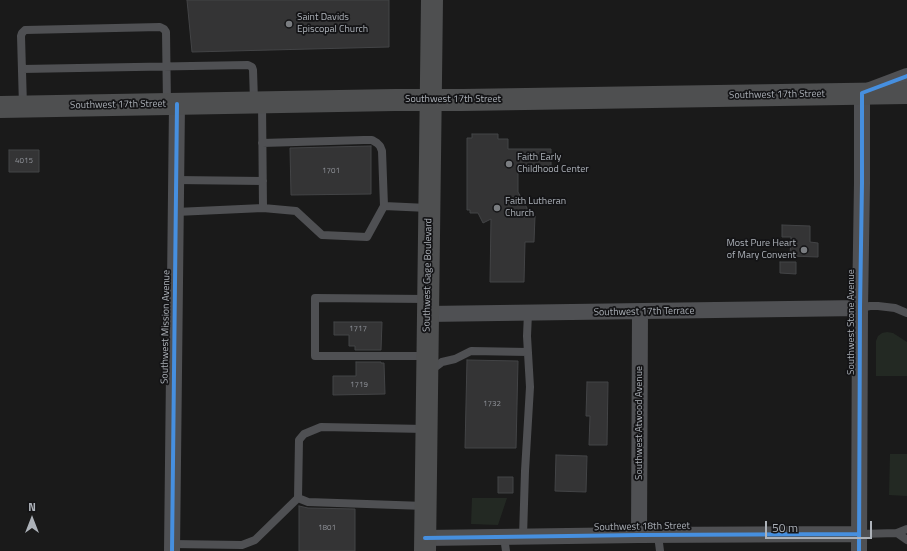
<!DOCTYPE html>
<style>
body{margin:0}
#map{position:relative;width:907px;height:551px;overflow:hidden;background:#1a1a1a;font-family:"Titillium Web",sans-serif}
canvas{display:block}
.north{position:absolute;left:12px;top:499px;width:40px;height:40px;-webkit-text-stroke:3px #141416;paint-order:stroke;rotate:0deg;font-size:11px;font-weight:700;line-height:16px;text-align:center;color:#adb2b9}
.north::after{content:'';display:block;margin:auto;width:14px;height:18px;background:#adb2b9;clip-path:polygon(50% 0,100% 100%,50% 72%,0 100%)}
.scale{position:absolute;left:765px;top:521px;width:107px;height:18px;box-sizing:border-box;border:2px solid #adb2b9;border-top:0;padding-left:5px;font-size:12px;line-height:14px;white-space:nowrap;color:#adb2b9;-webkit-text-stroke:3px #141416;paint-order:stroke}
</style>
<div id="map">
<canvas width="907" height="551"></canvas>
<div class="north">N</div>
<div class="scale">50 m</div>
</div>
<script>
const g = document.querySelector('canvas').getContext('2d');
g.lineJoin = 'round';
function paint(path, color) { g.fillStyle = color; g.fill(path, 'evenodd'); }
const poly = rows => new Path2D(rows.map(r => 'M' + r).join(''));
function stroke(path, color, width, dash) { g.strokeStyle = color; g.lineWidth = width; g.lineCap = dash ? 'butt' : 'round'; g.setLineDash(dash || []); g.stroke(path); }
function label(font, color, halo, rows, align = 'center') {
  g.font = font + ' "Titillium Web",sans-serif'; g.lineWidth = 3.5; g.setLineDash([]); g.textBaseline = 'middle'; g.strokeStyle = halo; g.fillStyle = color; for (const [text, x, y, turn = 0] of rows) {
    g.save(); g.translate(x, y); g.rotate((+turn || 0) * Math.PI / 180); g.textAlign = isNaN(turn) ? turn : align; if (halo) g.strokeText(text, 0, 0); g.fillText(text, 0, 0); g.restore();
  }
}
const green = poly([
 [887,332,893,333,907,342,907,376,876,376,876,341,878,336,882,333],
 [890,454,907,454,907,496,889,495],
 [472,498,507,498,498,525,471,524]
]);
const building = poly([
 [187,0,389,0,389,47,192,52,187,0],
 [472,134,498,134,498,139,508,139,508,149,551,149,551,169,518,169,518,192,527,208,527,216,535,216,534,242,525,242,524,282,490,282,491,219,483,223,478,213,470,213,470,210,467,210,467,138,472,138,472,134],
 [371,146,371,194,291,195,290,148,371,146],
 [9,150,39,150,39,172,9,172,9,150],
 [782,225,810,226,810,242,818,243,818,257,790,256,791,237,782,237,782,225],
 [780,262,796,262,796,274,780,273,780,262],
 [334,322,382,322,381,350,355,350,355,346,349,346,349,335,334,335,334,322],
 [467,360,518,361,516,448,465,448,467,360],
 [356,362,381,362,381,363,384,363,385,394,333,395,333,376,356,376,356,362],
 [587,382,608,382,607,445,589,445,590,416,586,416,587,382],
 [556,455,587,456,586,492,555,491,556,455],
 [498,477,513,477,513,493,498,493,498,477],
 [299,506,308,508,355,509,355,551,299,551,299,506]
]);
const service = poly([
 [22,69,248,65,252,67,253,70,254,101],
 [262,103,263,208],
 [23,106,21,36,22,33,25,30,160,27,164,29,166,32,167,104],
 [176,180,263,181],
 [384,206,428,208],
 [176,212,263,208,296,211,322,235,367,237,384,206,382,151,380,146,377,143,372,140,364,140,262,143],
 [860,308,870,306,878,306,895,308,907,313],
 [426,356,315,356,315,298,427,299],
 [430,371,442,362,455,359,471,351,528,352],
 [425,506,308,502,298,498,299,440,304,434,321,427,426,429],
 [897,533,907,540],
 [859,534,897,533,907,529],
 [658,535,660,551],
 [504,537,506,551],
 [523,537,525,471,530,387,527,336,528,313],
 [172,544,242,545,255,540,298,498]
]);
const minor = poly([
 [427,314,860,308],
 [639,535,640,312],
 [425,538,639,535,859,534],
 [172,551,177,104],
 [859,551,860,308,862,183,862,93,907,76]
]);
const secondary = poly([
 [0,107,395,100,462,100,907,93],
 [425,551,432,0]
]);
const cycleway = poly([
 [425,538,639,535,859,534],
 [172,551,177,104],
 [859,551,860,308,862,183,862,93,907,76]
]);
const markers = [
 [289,24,4,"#7a7d81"],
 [509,164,4,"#7a7d81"],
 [497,208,4,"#7a7d81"],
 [804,250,4,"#7a7d81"]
];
const numberNames = [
 ["4015",24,161],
 ["1701",331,171],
 ["1717",358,329],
 ["1719",359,385],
 ["1732",492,404],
 ["1801",327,528]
];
const poiNames = [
 ["Saint Davids",297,18],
 ["Episcopal Church",297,30],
 ["Faith Early",517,158],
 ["Childhood Center",517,170],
 ["Faith Lutheran",505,202],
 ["Church",505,214],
 ["Most Pure Heart",796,244,"right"],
 ["of Mary Convent",796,256,"right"]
];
const streetNames = [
 ["Southwest 17th Street",777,95,-1],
 ["Southwest 17th Street",453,100],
 ["Southwest 17th Street",118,105,-1],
 ["Southwest Gage Boulevard",428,275,-89],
 ["Southwest 17th Terrace",644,312,-1],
 ["Southwest Stone Avenue",852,322,-90],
 ["Southwest Mission Avenue",166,327,-89],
 ["Southwest Atwood Avenue",640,423,-90],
 ["Southwest 18th Street",642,527,-1]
];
paint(green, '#232923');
paint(building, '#343435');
stroke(building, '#434446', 1);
stroke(service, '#4f5053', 8);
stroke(minor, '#4f5053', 16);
stroke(secondary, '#4e4f50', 22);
stroke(cycleway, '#468fdf', 4);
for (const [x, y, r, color] of markers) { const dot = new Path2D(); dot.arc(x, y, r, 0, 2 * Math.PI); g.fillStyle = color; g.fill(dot); stroke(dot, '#141416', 1.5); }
label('8px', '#8f9298', null, numberNames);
label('10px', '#adb2b9', '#141416', poiNames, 'left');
label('10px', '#adb2b9', '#141416', streetNames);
</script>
